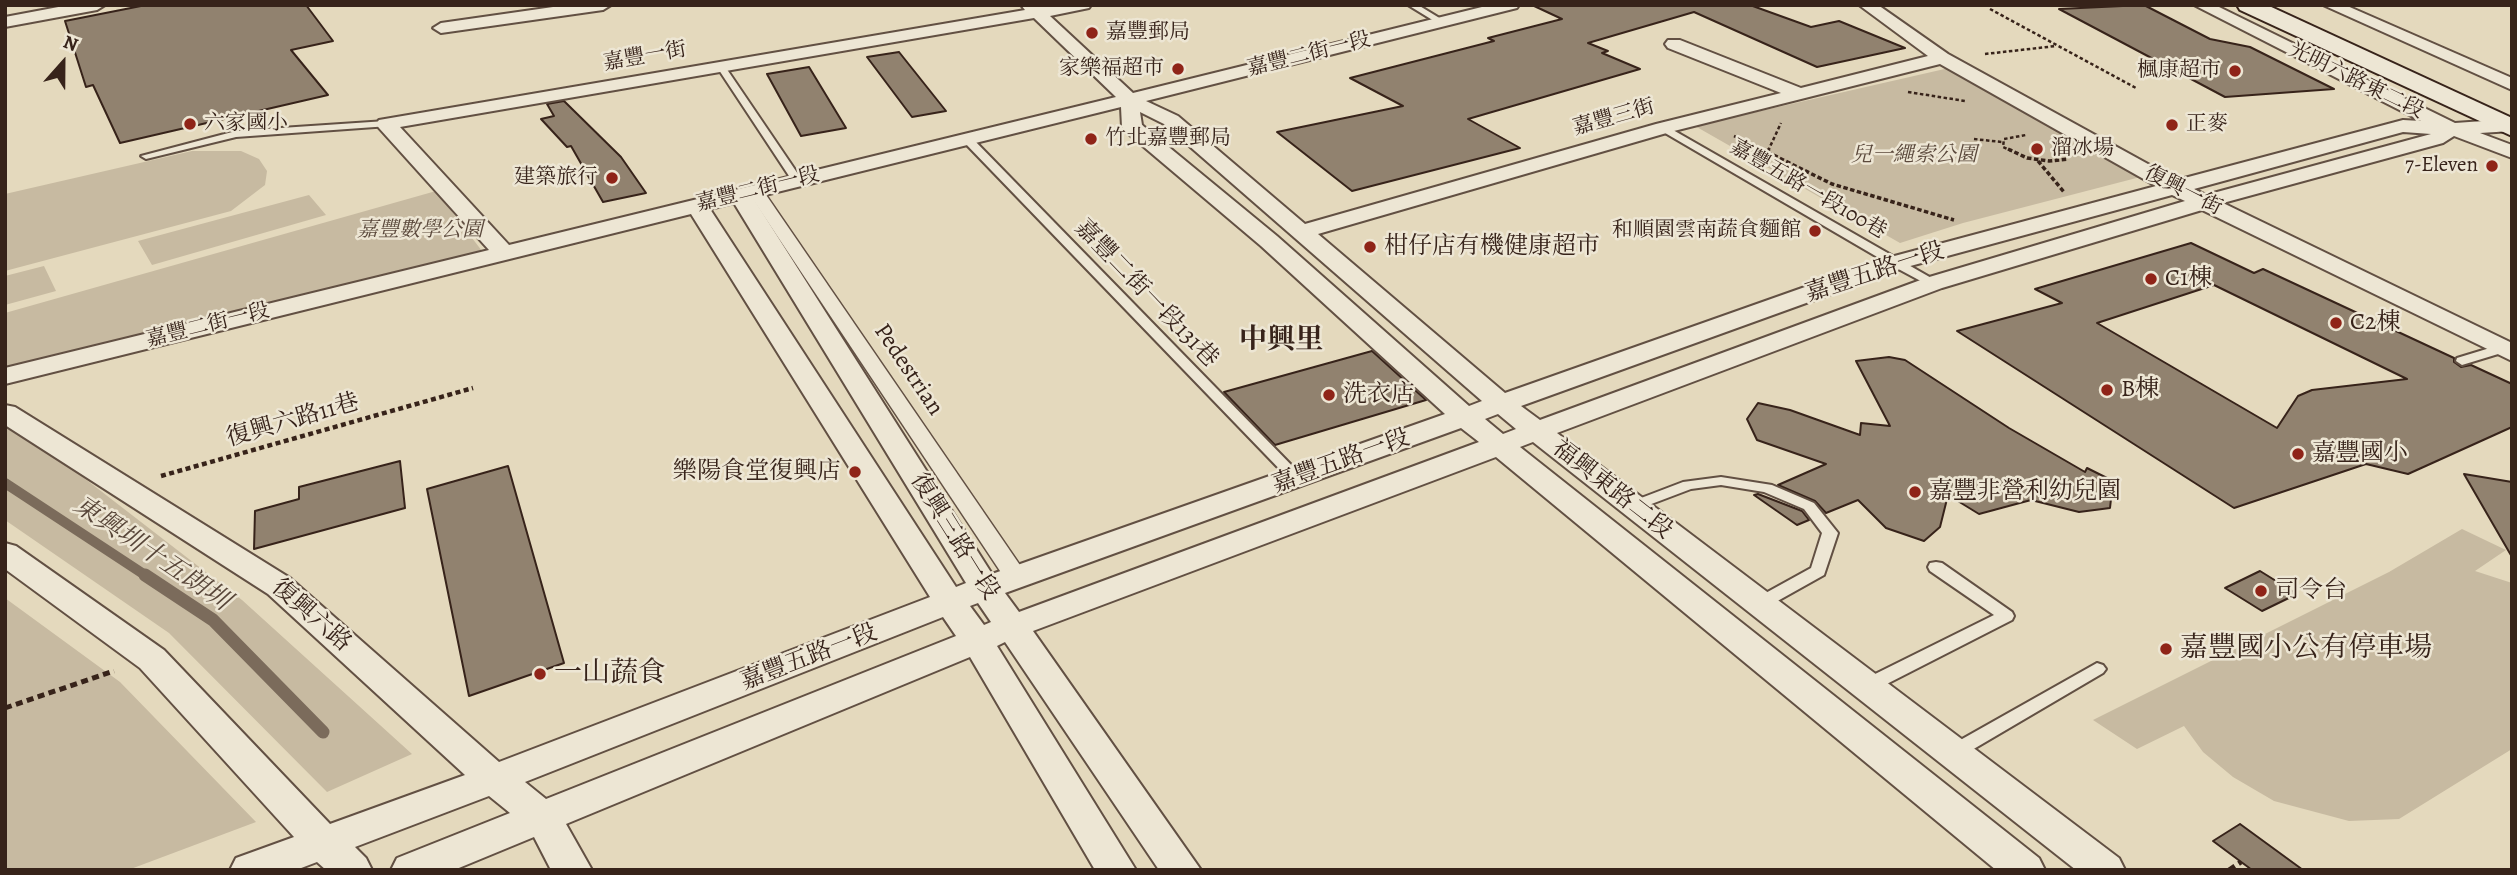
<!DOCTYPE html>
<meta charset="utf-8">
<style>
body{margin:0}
#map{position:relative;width:2517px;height:875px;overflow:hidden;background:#e4d9bd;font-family:Alegreya,serif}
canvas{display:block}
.frame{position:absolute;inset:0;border:7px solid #37231a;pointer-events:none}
.north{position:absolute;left:28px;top:28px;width:70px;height:70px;-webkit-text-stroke:5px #ede6d4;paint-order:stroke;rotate:21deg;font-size:19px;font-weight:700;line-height:28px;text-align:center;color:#37231a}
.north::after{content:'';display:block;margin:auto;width:24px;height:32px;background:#37231a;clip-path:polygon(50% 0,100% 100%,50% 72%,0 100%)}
</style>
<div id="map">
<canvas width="2517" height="875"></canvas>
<div class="frame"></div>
<div class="north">N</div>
</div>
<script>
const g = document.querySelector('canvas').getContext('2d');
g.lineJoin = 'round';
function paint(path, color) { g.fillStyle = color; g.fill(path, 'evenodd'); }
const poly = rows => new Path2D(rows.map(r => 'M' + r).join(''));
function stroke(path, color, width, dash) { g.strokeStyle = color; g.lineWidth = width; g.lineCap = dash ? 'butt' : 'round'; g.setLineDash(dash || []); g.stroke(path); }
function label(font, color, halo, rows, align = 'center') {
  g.font = font + ' Alegreya,"Noto Serif TC",serif'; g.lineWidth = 5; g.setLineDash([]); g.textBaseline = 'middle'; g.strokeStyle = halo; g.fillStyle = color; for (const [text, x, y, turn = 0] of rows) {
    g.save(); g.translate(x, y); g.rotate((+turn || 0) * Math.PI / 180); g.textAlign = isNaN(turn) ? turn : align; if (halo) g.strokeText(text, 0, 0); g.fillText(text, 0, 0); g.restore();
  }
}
const green = poly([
 [1949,68,2148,175,1963,223,1900,243,1695,126],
 [192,151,241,151,259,159,267,171,265,185,231,211,5,271,5,194],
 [436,191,482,251,5,370,5,313],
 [309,195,326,215,152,265,138,241],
 [44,266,56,291,5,305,5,276],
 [5,417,242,600,412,754,327,792,169,633,5,520],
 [2462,529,2506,550,2475,571,2512,583,2512,749,2399,819,2349,821,2274,801,2233,777,2203,752,2184,726,2137,749,2093,720,2389,572],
 [5,598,120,682,256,822,128,870,5,870]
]);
const streamFar1 = poly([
 [5,483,148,577]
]);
const stream = poly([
 [145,575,213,620,323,732]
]);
const building = poly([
 [146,5,306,5,333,41,291,50,328,95,120,143,93,85,86,87,65,21,146,5],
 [1532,5,1750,5,1811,27,1839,21,1905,48,1817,67,1694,12,1588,43,1608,51,1602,53,1640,69,1468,119,1520,148,1352,191,1277,132,1403,106,1350,78,1494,41,1488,38,1562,19,1532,5],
 [2144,5,2210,39,2250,47,2334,89,2225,97,2059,9,2144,5],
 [899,52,946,111,912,117,867,57,899,52],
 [809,67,846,128,801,136,767,74,809,67],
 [564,101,621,157,646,193,603,202,571,146,567,147,541,119,554,116,547,104,564,101],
 [2191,243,2254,273,2263,269,2454,358,2454,362,2461,367,2471,365,2512,384,2512,427,2408,474,2366,464,2234,508,1957,331,2062,303,2035,289,2191,243],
 [2214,285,2407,379,2312,390,2298,396,2277,428,2097,323,2214,285],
 [1372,351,1426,400,1275,445,1224,392,1372,351],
 [1889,357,1905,360,2009,428,2085,472,2087,468,2113,481,2110,508,2079,512,2031,500,1979,514,1948,495,1940,527,1924,541,1886,528,1858,500,1826,513,1815,501,1778,485,1826,464,1757,440,1747,419,1758,403,1790,410,1860,435,1861,423,1890,426,1856,361,1889,357],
 [400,461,405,508,254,549,255,511,299,499,299,487,400,461],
 [508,466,564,663,469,696,427,489,508,466],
 [2464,474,2512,482,2512,557,2464,474],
 [1758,494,1802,511,1809,520,1797,525,1754,495,1758,494],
 [2260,571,2297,594,2262,611,2225,588,2260,571],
 [2240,824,2303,870,2252,870,2213,841,2240,824]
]);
const pathFar3 = poly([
 [1990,9,2136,88],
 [1985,54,2056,46],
 [1908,92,1965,101],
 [1734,136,1765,151],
 [1974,139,2002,142],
 [1768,151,1781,123],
 [2012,151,2003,147,2004,139,2026,135]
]);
const pathFar2 = poly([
 [1761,149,1832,184,1954,220],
 [2008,149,2027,158,2049,161,2068,159],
 [1767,153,1769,149],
 [2038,161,2064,192]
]);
const pathFar1 = poly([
 [161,476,473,388]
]);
const path = poly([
 [5,708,114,671],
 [2229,870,2241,862]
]);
const service = poly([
 [1408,5,1418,5,1446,22,1439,24,1408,5],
 [718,65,724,65,802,180,801,182,793,182,717,67,718,65],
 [386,121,389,122,389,126,236,137,146,159,141,156,236,131,386,121],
 [1660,126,1666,126,1940,283,1938,286,1930,286,1891,265,1660,130,1660,126],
 [963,137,971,137,1301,475,1303,478,1301,481,1291,481,963,141,963,137],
 [2503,344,2508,345,2509,348,2508,351,2462,365,2456,361,2457,358,2503,344],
 [1721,477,1772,485,1814,503,1838,533,1824,575,1765,608,1753,608,1751,604,1753,600,1811,568,1822,533,1804,509,1764,492,1721,485,1691,489,1633,511,1626,506,1628,503,1683,482,1721,477],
 [1936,562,1942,563,2012,612,2014,616,2012,620,1873,691,1867,692,1861,691,1858,686,1861,681,1994,615,1930,571,1928,567,1930,563,1936,562],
 [2097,663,2103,665,2106,669,2103,673,1960,757,1954,759,1948,757,1945,752,1948,747,2097,663]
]);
const pedestrian = poly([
 [756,187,762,189,1024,571,1028,577,1024,583,1016,585,1008,583,748,192,756,187]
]);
const minor = poly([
 [69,5,105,5,97,10,5,27,5,17,69,5],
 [567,5,611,5,603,10,441,33,433,28,441,23,567,5],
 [1021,5,1091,5,1089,8,1050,16,1133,93,1490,5,1519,5,1517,8,1146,101,1178,116,1305,224,1656,124,1781,93,1668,48,1665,44,1668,40,1680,40,1801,88,1928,56,1859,5,1878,5,1948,54,2177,180,2403,120,2421,121,2194,5,2215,5,2455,123,2512,119,2512,131,2480,133,2512,145,2512,158,2454,136,2443,143,2223,203,2512,343,2512,361,2202,210,1942,288,1557,433,2119,858,2125,870,2076,870,1533,442,1520,447,2039,858,2045,870,1996,870,1496,457,1033,631,1201,870,1159,870,1005,642,997,646,1136,870,1095,870,970,657,566,824,592,870,551,870,534,837,454,870,391,870,397,858,510,813,489,796,355,847,366,858,372,870,326,870,317,862,296,870,230,870,236,858,294,837,140,668,5,569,5,543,16,546,164,650,330,824,465,775,268,594,5,425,5,405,15,407,290,578,499,762,930,597,691,214,5,384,5,368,489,250,379,128,376,124,379,120,1025,10,1021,5],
 [1034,18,1116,97,509,245,400,127,1034,18],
 [1940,64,2156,186,1887,258,1505,393,1318,234,1670,132,1940,64],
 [1121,107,1122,127,1125,131,1261,246,1445,414,992,574,753,198,1121,107],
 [1140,112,1164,124,1482,401,1469,406,1277,236,1142,125,1140,112],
 [2403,132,2431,134,2206,195,2194,189,2403,132],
 [2172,195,2185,201,1926,278,1540,420,1521,406,1903,268,2172,195],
 [734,203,966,583,956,587,710,209,734,203],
 [1498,414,1516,429,1503,434,1485,419,1498,414],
 [1461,428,1479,442,1019,612,1005,593,1461,428],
 [978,603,991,622,984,625,970,606,978,603],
 [943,617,956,636,546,799,525,782,943,617],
 [2323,5,2345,5,2512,78,2512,90,2323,5]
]);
const secondary = poly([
 [2237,5,2267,5,2512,118,2512,136,2240,10,2237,5]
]);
const markers = [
 [1092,33,7,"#8f2418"],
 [1178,69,7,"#8f2418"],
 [2235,71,7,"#8f2418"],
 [190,124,7,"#8f2418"],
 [2172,125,7,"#8f2418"],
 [1091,139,7,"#8f2418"],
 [2037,149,7,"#8f2418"],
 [2492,166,7,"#8f2418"],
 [612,178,7,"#8f2418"],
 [1815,231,7,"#8f2418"],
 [1370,247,7,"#8f2418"],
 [2151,279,7,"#8f2418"],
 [2336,323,7,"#8f2418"],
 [2107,390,7,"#8f2418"],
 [1329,395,7,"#8f2418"],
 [2298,454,7,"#8f2418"],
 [855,472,7,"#8f2418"],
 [1915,492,7,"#8f2418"],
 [2261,591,7,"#8f2418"],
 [2166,649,7,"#8f2418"],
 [540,674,7,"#8f2418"]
];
const farPoinames = [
 ["嘉豐郵局",1106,33],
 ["家樂福超市",1164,69,"right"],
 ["楓康超市",2221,71,"right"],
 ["六家國小",204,124],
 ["正麥",2186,125],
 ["竹北嘉豐郵局",1105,139],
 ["溜冰場",2051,149],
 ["7-Eleven",2478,166,"right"],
 ["建築旅行",598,178,"right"],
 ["和順園雲南蔬食麵館",1801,231,"right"]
];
const farStreetnames = [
 ["嘉豐二街一段",1309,55,-14],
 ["嘉豐一街",645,57,-10],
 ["光明六路東二段",2356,81,26],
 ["嘉豐三街",1614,118,-16],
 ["嘉豐二街一段",758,190,-14],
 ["嘉豐五路一段100巷",1808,190,30],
 ["復興一街",2183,191,27],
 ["嘉豐二街一段",208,326,-14]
];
const farParknames = [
 ["兒一繩索公園",1914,156],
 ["嘉豐數學公園",420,231]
];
const poiNames = [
 ["柑仔店有機健康超市",1384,247],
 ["C1棟",2165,279],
 ["C2棟",2350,323],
 ["B棟",2121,390],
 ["洗衣店",1343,395],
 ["嘉豐國小",2312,454],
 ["樂陽食堂復興店",841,472,"right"],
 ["嘉豐非營利幼兒園",1929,492],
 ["司令台",2275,591]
];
const streetNames = [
 ["嘉豐五路一段",1875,273,-18],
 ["嘉豐二街一段131巷",1146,294,46],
 ["Pedestrian",908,370,56],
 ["復興六路11巷",293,421,-16],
 ["嘉豐五路一段",1341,462,-20],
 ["福興東路二段",1612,490,38],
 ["復興三路一段",954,537,58],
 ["復興六路",311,616,41],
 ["嘉豐五路一段",809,658,-21]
];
const waterNames = [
 ["東興圳十五朗圳",151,554,34]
];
const quarterNames = [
 ["中興里",1281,341]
];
const nearPoinames = [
 ["嘉豐國小公有停車場",2180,649],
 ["一山蔬食",554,674]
];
paint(green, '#c7baa1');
stroke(streamFar1, '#7b6b5b', 10);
stroke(stream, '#7b6b5b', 13);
paint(building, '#91826f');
stroke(building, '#37231a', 2);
stroke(service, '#625043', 4);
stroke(pedestrian, '#625043', 3);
stroke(minor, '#625043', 4);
stroke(secondary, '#37231a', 4);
stroke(pathFar3, '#37231a', 2.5, [3.5, 2.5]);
stroke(pathFar2, '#37231a', 3.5, [4.5, 2.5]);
stroke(pathFar1, '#37231a', 4.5, [5, 3.5]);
stroke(path, '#37231a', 5, [7, 4.5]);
paint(service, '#ede6d4');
paint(pedestrian, '#ede6d4');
paint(minor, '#ede6d4');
paint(secondary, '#ede6d4');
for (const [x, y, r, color] of markers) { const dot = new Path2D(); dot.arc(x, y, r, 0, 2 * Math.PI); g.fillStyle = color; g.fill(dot); stroke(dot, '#ede6d4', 2.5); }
label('21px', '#37231a', '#ede6d4', farPoinames, 'left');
label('21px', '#37231a', '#ede6d4', farStreetnames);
label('italic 21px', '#5b493c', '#ede6d4', farParknames);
label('24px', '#37231a', '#ede6d4', poiNames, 'left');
label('24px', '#37231a', '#ede6d4', streetNames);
label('italic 26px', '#59473a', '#ede6d4', waterNames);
label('bold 28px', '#37231a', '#ede6d4', quarterNames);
label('28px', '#37231a', '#ede6d4', nearPoinames, 'left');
</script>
